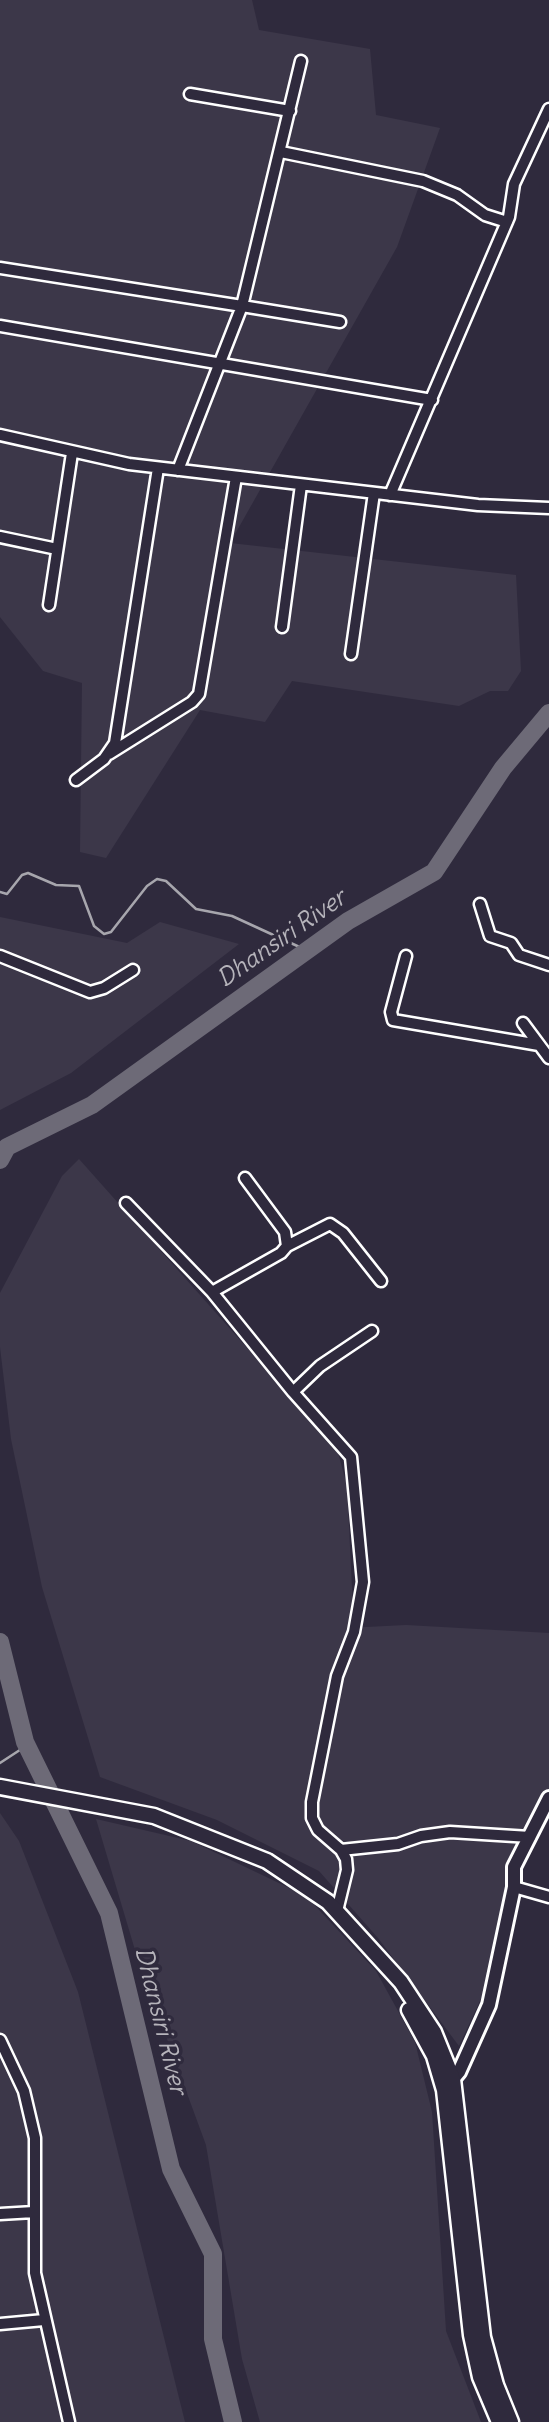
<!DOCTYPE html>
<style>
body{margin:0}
canvas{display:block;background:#2f2a3d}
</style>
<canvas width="549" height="2422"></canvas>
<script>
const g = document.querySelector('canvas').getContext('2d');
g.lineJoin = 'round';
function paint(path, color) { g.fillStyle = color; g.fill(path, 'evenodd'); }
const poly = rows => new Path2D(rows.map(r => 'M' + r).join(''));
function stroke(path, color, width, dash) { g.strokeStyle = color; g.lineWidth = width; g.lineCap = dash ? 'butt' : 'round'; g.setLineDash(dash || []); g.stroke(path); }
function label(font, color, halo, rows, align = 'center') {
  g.font = font + ' Delius,sans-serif'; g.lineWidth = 7; g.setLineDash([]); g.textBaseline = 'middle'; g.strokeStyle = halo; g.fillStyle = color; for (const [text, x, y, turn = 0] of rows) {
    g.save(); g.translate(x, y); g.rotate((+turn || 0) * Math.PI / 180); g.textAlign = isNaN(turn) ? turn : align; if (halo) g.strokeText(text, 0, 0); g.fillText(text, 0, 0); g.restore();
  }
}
const built = poly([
 [0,0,252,0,259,30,370,49,376,115,440,128,397,247,230,543,516,575,521,671,508,691,490,691,459,706,292,681,265,722,200,710,106,858,80,852,82,683,43,671,0,617],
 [0,917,127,943,160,922,239,944,71,1073,0,1110],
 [79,1159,337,1449,347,1486,353,1609,347,1628,406,1625,549,1633,549,1789,512,1856,492,1975,459,2046,378,1938,319,1871,217,1820,100,1777,42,1587,11,1439,0,1347,0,1293,62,1176],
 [0,1813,19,1841,78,1992,185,2422,0,2422],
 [96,1819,191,1841,306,1896,376,1971,415,2042,432,2112,446,2331,481,2422,260,2422,242,2359,206,2145,138,1960]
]);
const stream = poly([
 [0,892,7,894,22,875,28,873,56,885,79,886,94,926,104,934,111,932,147,886,157,879,166,881,196,909,232,916,306,950],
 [0,1763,26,1746]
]);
const river = poly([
 [0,1160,7,1147,92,1105,348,921,434,872,503,768,549,713],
 [0,1642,25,1742,109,1913,171,2169,213,2254,213,2339,233,2422]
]);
const minor = poly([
 [301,61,242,306,340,322],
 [190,94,290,111],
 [281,152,423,181,457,195,485,215,507,222],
 [0,268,242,306,178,470],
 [0,326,432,400],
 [0,435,129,464,478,505,549,508],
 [390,495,509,217,514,184,549,109],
 [0,537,57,549],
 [49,605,72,453],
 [282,627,301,485],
 [351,654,374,493],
 [109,754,192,702,199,694,236,477],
 [76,780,104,759,115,743,158,468],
 [480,904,490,936,511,943,519,955,549,965],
 [0,956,90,992,104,988,133,970],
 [406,956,391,1012,393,1020,539,1045],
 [523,1023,549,1058],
 [126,1203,212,1292,293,1392,351,1457,363,1582,354,1632,337,1676,312,1802,312,1818,318,1830,341,1850,346,1859,347,1870,337,1911],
 [287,1246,330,1224,343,1233,381,1281],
 [212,1292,281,1253,287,1246,285,1232,245,1178],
 [293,1392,320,1366,372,1331],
 [341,1850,398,1844,421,1836,450,1832,530,1837],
 [514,1887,549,1897],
 [0,2040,24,2091,35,2138,35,2273,69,2422],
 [0,2214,34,2212],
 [0,2324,44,2320]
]);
const tertiary = poly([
 [449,2084,459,2072,489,2005,514,1887,514,1867,549,1798]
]);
const primary = poly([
 [0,1787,154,1816,267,1861,328,1902,401,1982,434,2032,453,2079,483,2337,496,2385,511,2422],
 [409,2010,434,2056,444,2090,471,2335,480,2377,499,2422]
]);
const waterNames = [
 ["Dhansiri River",282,939,-35],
 ["Dhansiri River",160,2021,76]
];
paint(built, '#3c3749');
stroke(stream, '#a7a6ad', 2.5);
stroke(river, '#6d6a77', 18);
stroke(minor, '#fff', 15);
stroke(tertiary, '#fff', 18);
stroke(primary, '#fff', 19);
stroke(minor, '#2f2a3d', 10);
stroke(tertiary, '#2f2a3d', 12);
stroke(primary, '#2f2a3d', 14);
label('italic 24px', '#b6b4bb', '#2f2a3d', waterNames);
</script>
